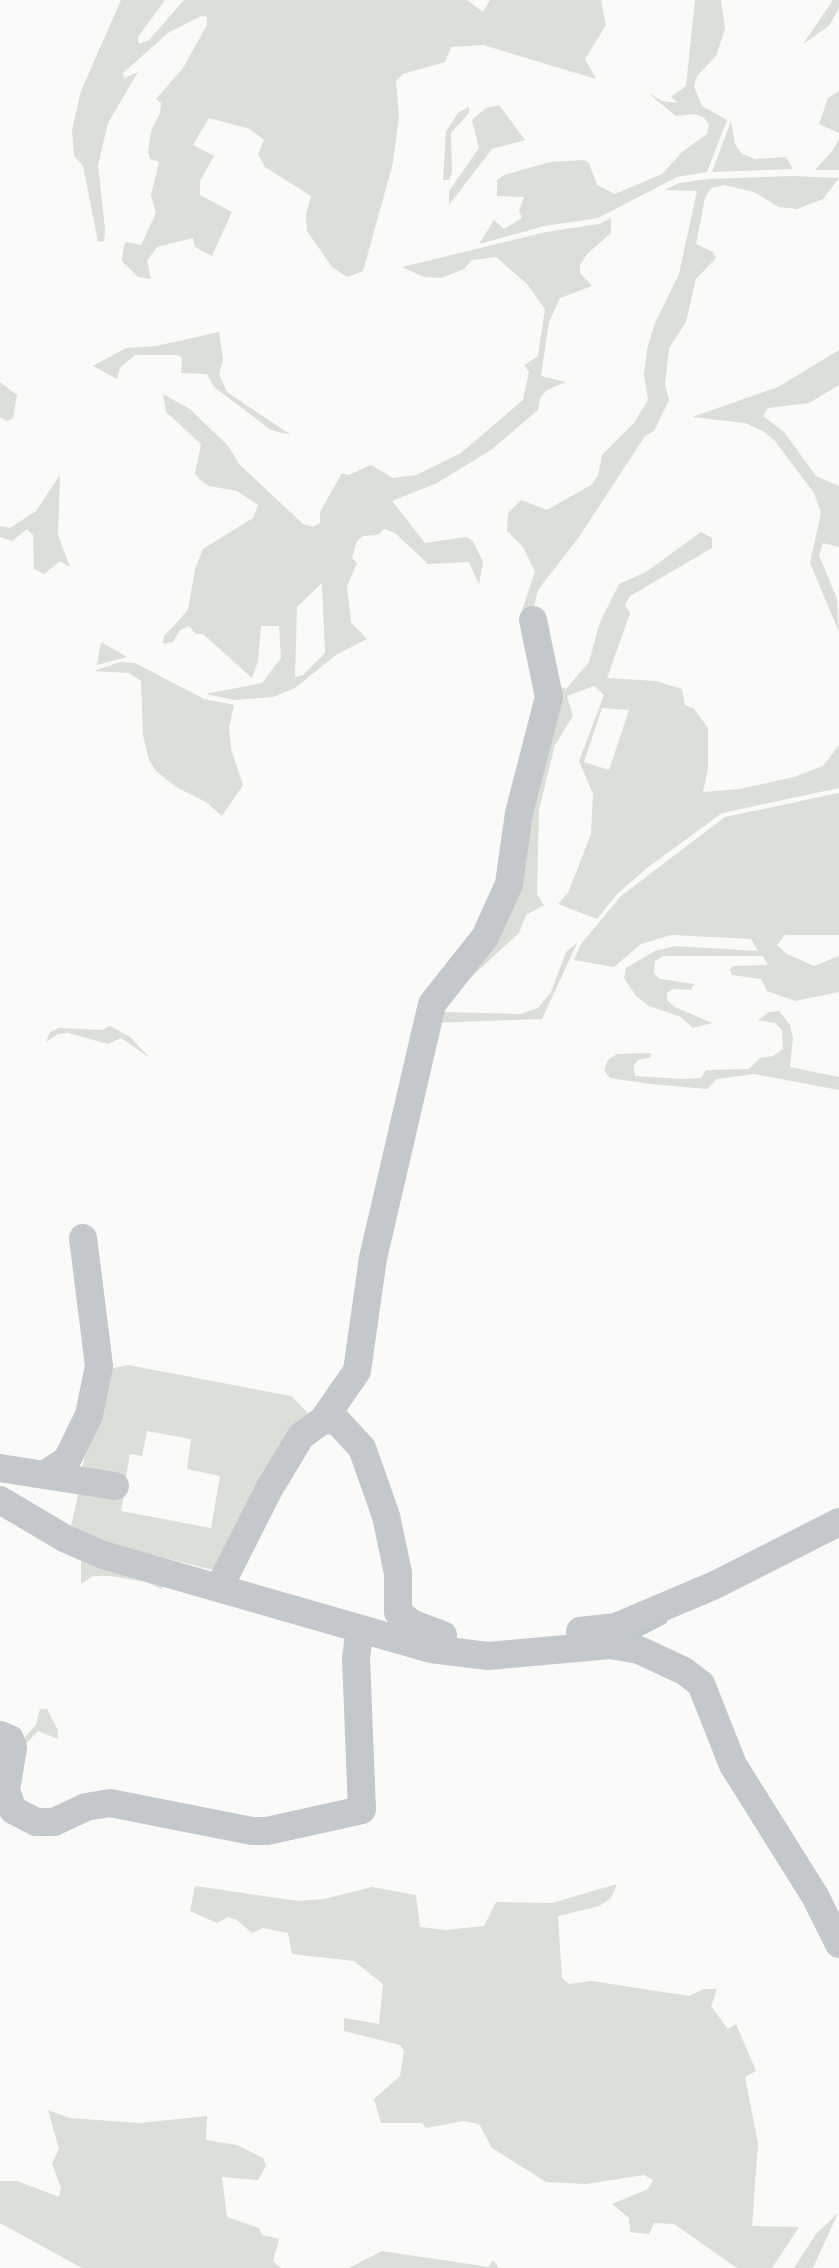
<!DOCTYPE html>
<style>
body{margin:0}
canvas{display:block;background:#fafaf8}
</style>
<canvas width="839" height="2268"></canvas>
<script>
const g = document.querySelector('canvas').getContext('2d');
g.lineJoin = 'round';
function paint(path, color) { g.fillStyle = color; g.fill(path, 'evenodd'); }
const poly = rows => new Path2D(rows.map(r => 'M' + r).join(''));
function stroke(path, color, width, dash) { g.strokeStyle = color; g.lineWidth = width; g.lineCap = dash ? 'butt' : 'round'; g.setLineDash(dash || []); g.stroke(path); }
const green = poly([
 [121,0,165,0,138,37,139,44,149,40,184,0,467,0,483,12,490,0,601,0,606,25,585,59,596,79,483,45,451,47,445,62,403,74,396,81,399,116,393,163,363,271,347,277,332,267,307,231,306,214,311,196,265,167,258,154,264,140,250,129,209,118,193,145,214,156,200,181,200,195,232,212,212,256,195,247,193,238,157,247,147,261,151,279,138,277,122,261,123,251,125,242,141,245,156,213,151,195,159,162,150,159,148,151,151,131,160,113,161,103,156,99,183,68,207,25,207,17,201,16,168,33,123,73,124,78,138,72,108,123,98,165,105,229,104,241,98,242,83,166,74,156,72,130,81,91],
 [695,0,721,0,725,29,716,56,697,76,694,87,702,106,727,120,707,172,677,177,598,218,545,226,479,244,494,220,504,229,522,218,519,211,524,197,497,196,497,180,504,175,550,162,584,160,589,163,597,185,615,194,662,174,682,152,707,134,709,124,703,117,694,114,676,116,648,93,662,101,678,103,671,97,686,86],
 [833,0,839,0,839,8,829,26,803,44],
 [839,91,839,133,819,124,828,98],
 [499,105,525,140,492,149,449,205,449,191,479,148,472,120,486,108],
 [469,107,469,113,451,133,452,172,449,180,443,180,446,131,459,112],
 [731,121,735,144,742,154,755,159,786,157,793,169,712,172],
 [839,138,839,170,815,170,833,150],
 [793,176,839,178,823,199,797,209,779,207,754,192,725,185,711,188,705,198,696,244,713,252,716,258,696,279,686,322,669,348,665,385,669,400,654,431,645,436,579,537,538,590,531,620,533,656,521,613,535,572,523,547,507,531,508,513,521,500,547,510,591,485,598,476,602,455,634,423,648,400,644,375,647,349,655,323,679,274,697,191,665,190,679,183,708,179],
 [611,218,611,233,587,254,580,265,580,273,592,286,560,298,549,322,541,376,566,382,547,390,540,398,538,410,491,450,437,483,392,501,425,543,466,537,473,541,483,562,479,585,469,562,428,564,395,533,384,529,378,535,363,536,357,541,352,558,357,563,347,586,351,622,367,639,336,655,295,688,273,697,234,700,206,694,262,683,281,658,279,626,261,626,258,661,252,678,203,634,196,634,189,626,180,630,173,642,163,644,164,636,188,610,195,569,203,549,253,518,258,505,237,491,209,486,199,479,195,473,201,444,166,412,163,394,190,409,228,446,240,465,303,524,313,527,320,523,320,512,342,473,349,475,371,465,393,478,416,475,461,453,523,400,529,372,524,365,538,356,545,309,527,284,496,257,472,260,464,269,441,278,424,277,402,267,546,232,599,224],
 [322,583,325,653,303,675,295,677,297,607],
 [219,332,223,360,219,374,227,392,291,435,271,430,214,387,207,374,181,373,182,358,177,355,135,355,120,368,117,379,93,366,126,348,156,346],
 [839,350,839,385,809,403,768,408,763,416,784,432,816,476,839,486,839,547,823,543,819,555,837,599,839,632,810,563,821,513,814,493,775,441,763,431,745,423,692,417,778,387],
 [0,382,17,395,13,418,7,421,0,417],
 [60,475,58,535,70,567,60,561,44,574,34,569,33,535,27,529,12,541,0,537,0,526,10,528,36,511],
 [701,532,712,538,712,548,630,596,625,605,630,613,607,678,656,681,682,689,685,705,694,709,708,728,708,769,703,792,740,789,794,777,823,766,839,745,839,788,722,813,647,868,617,894,597,919,558,904,568,893,591,834,593,794,579,761,604,695,594,686,567,696,573,716,555,745,539,810,537,894,544,905,526,915,519,933,468,980,561,687,566,689,589,662,600,622,619,584,646,572],
 [602,708,629,710,609,770,584,762],
 [101,642,127,657,97,665],
 [120,662,135,663,204,699,234,705,229,727,231,749,243,785,222,816,206,802,176,787,156,771,149,760,143,735,141,681,129,673,94,671],
 [839,793,839,935,785,935,777,945,787,954,814,966,839,956,839,992,795,1001,767,991,761,979,732,975,730,969,733,966,768,965,763,956,663,956,655,961,654,973,660,979,694,984,691,990,673,989,667,993,667,1000,675,1007,712,1023,693,1028,681,1017,649,1006,636,996,624,978,626,968,655,951,675,946,758,951,751,939,671,935,641,944,614,967,574,960,581,944,621,896,725,817],
 [577,943,542,1019,431,1023,442,1012,520,1014,538,1008,551,992,566,952],
 [779,1011,790,1025,793,1038,790,1067,839,1077,839,1090,754,1074,717,1079,707,1089,650,1084,610,1078,604,1070,608,1060,617,1054,651,1053,651,1057,638,1060,634,1065,635,1076,682,1079,701,1078,706,1070,749,1069,760,1058,773,1056,783,1049,782,1030,775,1023,758,1020,769,1012],
 [110,1026,130,1037,150,1058,121,1038,108,1044,68,1033,58,1034,46,1042,50,1032,59,1028,102,1030],
 [128,1365,291,1396,310,1415,221,1572,86,1538,71,1526,80,1486,124,1495,121,1511,211,1528,220,1476,187,1469,191,1439,147,1431,142,1456,130,1454,125,1482,81,1474,103,1370],
 [81,1558,161,1582,162,1589,146,1582,110,1576,93,1576,81,1584],
 [40,1709,47,1709,58,1730,58,1739,38,1731,23,1747,22,1740,36,1725],
 [617,1884,611,1898,599,1906,558,1916,562,1978,569,1984,592,1981,689,1996,704,1989,717,1989,711,2006,728,2029,736,2024,756,2071,745,2077,758,2143,752,2226,799,2227,772,2268,737,2268,674,2224,654,2223,649,2234,630,2232,629,2218,612,2204,648,2189,653,2180,644,2175,586,2184,546,2182,492,2148,479,2124,464,2121,426,2128,422,2123,381,2123,374,2099,400,2076,404,2051,400,2045,344,2031,344,2018,379,2024,383,1984,354,1961,292,1954,288,1933,263,1928,252,1933,237,1920,228,1917,217,1923,190,1911,195,1886,298,1901,324,1899,372,1887,416,1895,420,1927,446,1930,484,1926,496,1902,552,1903],
 [48,2110,69,2118,140,2123,207,2116,206,2140,237,2145,263,2158,266,2166,258,2180,222,2177,227,2217,259,2228,262,2235,279,2239,273,2261,281,2268,82,2268,0,2223,0,2181,17,2181,59,2197,61,2188,52,2163,59,2149],
 [838,2213,813,2268,794,2268,816,2234],
 [382,2251,489,2267,493,2260,499,2268,349,2268]
]);
const stream = poly([
 [631,1638,664,1621]
]);
const minor = poly([
 [323,1420,357,1371,373,1258,432,1004,485,937,509,884,519,813,549,697,533,620],
 [0,1468,115,1486],
 [44,1475,67,1460,89,1415,99,1366,83,1238],
 [0,1500,66,1539,103,1555,431,1649,488,1656,610,1645,639,1650,684,1671,701,1684,733,1765,815,1896,839,1944],
 [220,1586,269,1489,301,1436,323,1420,337,1421,362,1448,386,1516,398,1573,398,1612,411,1623,443,1635],
 [580,1631,616,1627,715,1585,839,1522],
 [0,1735,10,1739,13,1748,6,1790,13,1810,36,1822,54,1822,86,1807,110,1803,252,1831,267,1831,362,1810,356,1658,360,1629]
]);
paint(green, '#dadfd7');
stroke(stream, '#bbc7cb', 6);
stroke(minor, '#c3c8cc', 28);
</script>
